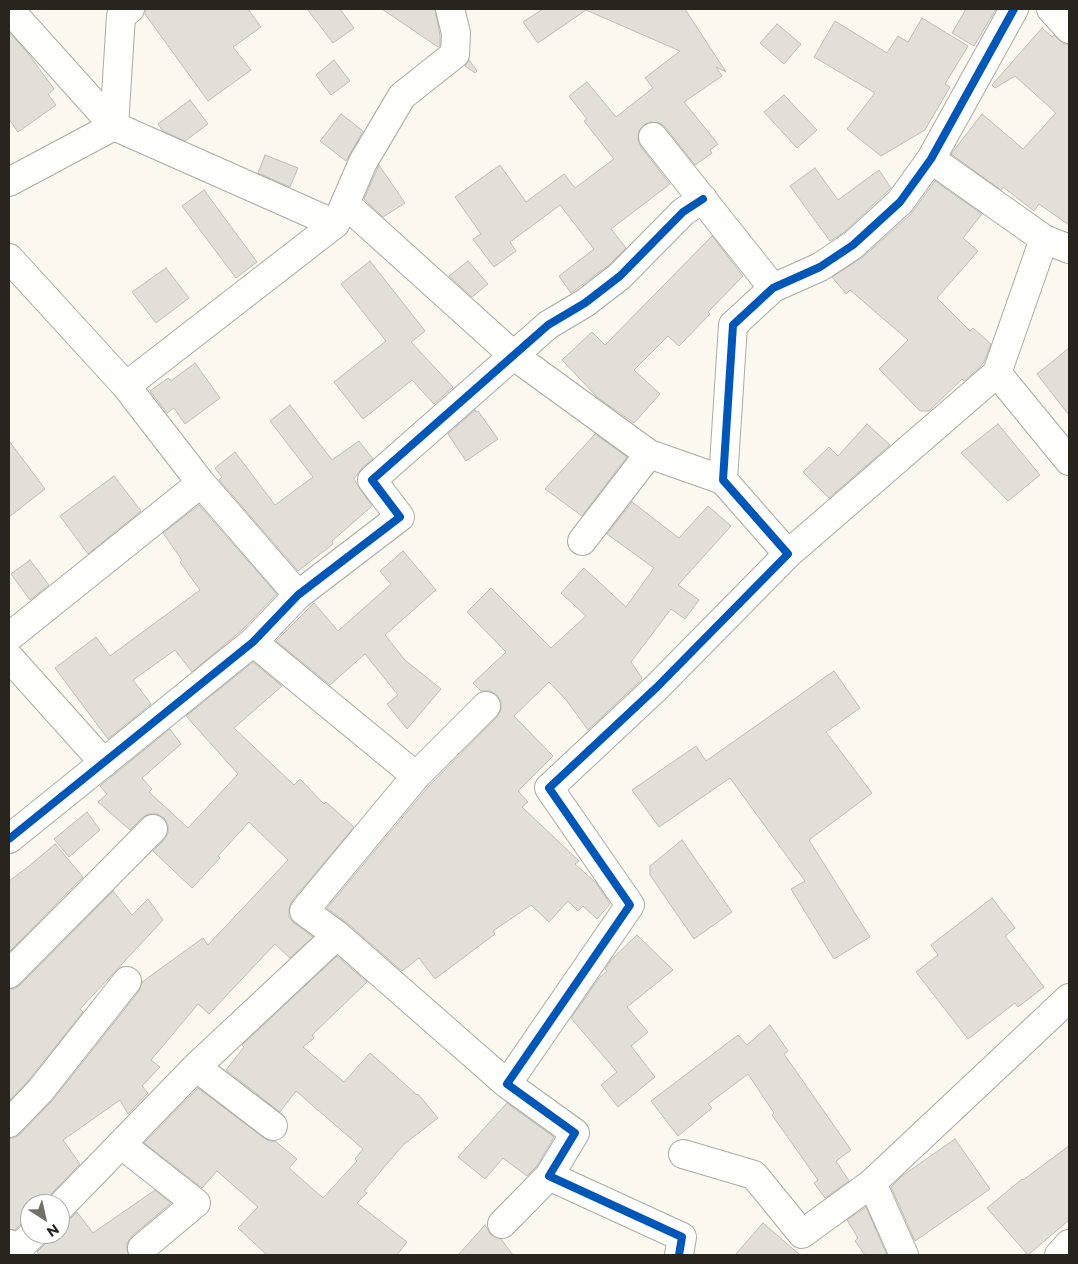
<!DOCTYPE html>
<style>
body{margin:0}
#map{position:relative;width:1078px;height:1264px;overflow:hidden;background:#fbf8f0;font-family:Montserrat,sans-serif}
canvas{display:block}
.frame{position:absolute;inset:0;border:10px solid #28251f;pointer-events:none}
.north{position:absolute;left:20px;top:1194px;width:50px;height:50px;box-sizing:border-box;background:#fff;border:1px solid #a9a8a5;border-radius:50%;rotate:145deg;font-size:14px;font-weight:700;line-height:20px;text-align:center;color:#28251f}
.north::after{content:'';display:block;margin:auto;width:18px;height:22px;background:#726f68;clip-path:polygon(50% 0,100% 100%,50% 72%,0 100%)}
</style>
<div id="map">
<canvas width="1078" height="1264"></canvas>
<div class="frame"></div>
<div class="north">N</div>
</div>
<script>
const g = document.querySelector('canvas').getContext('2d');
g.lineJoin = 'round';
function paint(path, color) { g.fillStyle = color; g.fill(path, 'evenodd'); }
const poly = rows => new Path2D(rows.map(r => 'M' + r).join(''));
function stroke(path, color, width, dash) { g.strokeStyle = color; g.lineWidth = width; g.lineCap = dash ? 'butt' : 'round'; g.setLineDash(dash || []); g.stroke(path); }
const building = poly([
 [145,9,248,9,261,27,233,47,251,70,208,101,145,14,145,9],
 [307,9,340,9,354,28,333,43,307,9],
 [382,9,435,9,440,35,440,46,438,47,382,9],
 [543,9,685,9,726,72,716,67,722,76,684,102,718,144,710,150,712,153,695,165,665,127,659,123,650,122,644,125,639,131,638,139,641,147,670,184,611,229,626,248,610,264,571,293,559,276,594,249,560,205,510,242,516,251,494,267,473,239,481,234,455,197,500,165,526,202,564,174,575,188,614,159,584,121,587,119,569,96,587,82,616,117,653,88,645,78,680,51,586,10,538,43,523,22,543,9],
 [966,9,996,9,974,46,952,33,966,9],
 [922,18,968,46,945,84,950,87,925,130,881,156,847,129,875,93,814,57,835,21,887,53,898,36,908,42,922,18],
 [777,24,801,44,784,64,760,43,777,24],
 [1042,28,1052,37,1054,35,1064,44,1069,44,1069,225,1039,204,1034,211,1003,187,1001,190,951,154,982,114,1023,149,1056,113,1015,76,995,88,992,85,1042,28],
 [9,32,27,52,54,89,48,94,56,105,18,132,9,119,9,32],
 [334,60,350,81,331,95,316,75,334,60],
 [469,60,477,71,475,73,465,66,469,60],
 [784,95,817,130,797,148,764,112,784,95],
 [190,100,208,124,185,141,163,131,158,124,190,100],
 [341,114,363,131,346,161,320,141,341,114],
 [265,155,298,168,290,187,258,173,265,155],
 [379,165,405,203,383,217,364,199,379,165],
 [815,168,838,200,879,170,891,188,843,233,830,241,790,186,815,168],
 [935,181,982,214,963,238,978,251,937,298,970,331,973,328,991,344,984,362,979,368,964,381,962,379,929,411,920,411,879,369,908,340,850,290,846,294,832,277,863,257,911,214,935,181],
 [204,190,257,262,236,278,182,206,204,190],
 [712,236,743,276,708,312,710,314,679,346,668,336,634,370,660,394,634,423,598,398,562,360,592,332,605,345,712,236],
 [370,261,425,331,411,342,453,387,434,404,412,380,363,419,334,382,386,341,341,284,370,261],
 [468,261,488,284,472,297,449,276,468,261],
 [166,268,189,298,156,323,132,292,166,268],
 [1069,348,1069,415,1037,374,1069,348],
 [195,363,220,398,185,424,174,408,167,413,150,391,168,378,171,381,195,363],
 [290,405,332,460,359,441,373,459,362,468,354,479,360,489,372,506,332,541,333,544,298,571,219,480,222,477,215,468,235,452,275,505,313,477,270,421,290,405],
 [475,410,476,412,478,411,498,439,466,461,448,434,475,410],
 [867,424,890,445,829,498,803,472,829,447,838,456,867,424],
 [998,424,1040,475,1008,501,961,453,998,424],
 [595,434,627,457,582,516,545,489,595,434],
 [9,441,45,489,9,517,9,441],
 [114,476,141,511,88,554,60,516,114,476],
 [632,502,679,538,708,506,731,526,678,585,699,600,685,619,671,609,631,662,642,678,638,683,588,730,567,701,549,682,514,716,553,756,518,791,528,802,522,807,579,861,575,864,596,883,610,904,597,919,583,906,578,911,568,901,549,922,531,905,493,931,495,934,435,979,419,958,402,971,347,923,327,908,428,787,497,717,501,710,501,702,497,695,490,691,481,691,473,683,506,652,467,612,491,588,551,648,586,616,561,593,584,568,626,607,654,568,607,534,632,502],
 [199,505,277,594,242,630,192,672,175,650,133,680,151,704,108,739,55,668,96,637,110,656,200,590,180,562,182,560,163,533,199,505],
 [403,551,436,590,385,635,405,660,441,689,407,729,387,704,398,695,365,654,330,685,276,641,314,603,338,631,391,584,380,571,403,551],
 [30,560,49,585,30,600,11,574,30,560],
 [253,662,282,686,234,728,294,785,300,779,324,804,326,802,354,827,292,901,289,908,289,917,294,923,313,937,290,958,275,944,209,1014,198,1004,151,1060,160,1067,142,1086,148,1093,128,1114,120,1100,63,1140,80,1164,49,1196,45,1204,30,1204,30,1219,22,1223,15,1230,9,1229,9,1138,14,1138,20,1134,52,1101,139,991,142,982,203,938,208,945,288,860,249,822,218,856,220,858,192,888,153,851,164,840,168,833,168,825,164,818,157,814,148,814,142,818,130,830,98,802,107,794,100,786,170,729,181,744,142,778,152,789,149,792,188,828,238,774,186,716,253,662],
 [834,671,860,708,826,732,872,793,809,840,870,937,834,959,791,889,805,881,730,778,659,827,632,790,696,746,706,761,834,671],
 [87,812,100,830,69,857,54,839,87,812],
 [682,840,732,912,694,939,650,875,650,866,682,840],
 [55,844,83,877,9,952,9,881,28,867,55,844],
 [113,891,132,915,148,899,163,920,80,1009,83,1012,28,1081,9,1101,9,989,14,989,20,985,113,891],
 [992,898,1015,928,1005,936,1044,987,1018,1007,1015,1003,968,1039,916,972,938,955,931,945,992,898],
 [637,935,673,970,627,1007,648,1032,631,1046,655,1077,618,1107,601,1085,617,1072,571,1018,599,978,607,971,605,969,612,959,637,935],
 [337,956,367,982,312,1035,314,1038,303,1047,344,1082,370,1053,417,1095,418,1094,438,1118,403,1145,364,1191,367,1193,357,1203,407,1242,397,1255,267,1255,238,1228,258,1207,217,1171,202,1188,144,1143,198,1088,264,1138,270,1141,275,1141,297,1159,289,1168,323,1198,357,1161,355,1159,363,1149,296,1091,280,1112,226,1070,244,1047,242,1045,337,956],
 [770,1025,788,1051,784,1054,851,1150,836,1161,849,1181,825,1198,814,1183,818,1180,772,1115,774,1113,748,1074,708,1104,712,1108,678,1136,651,1101,738,1035,747,1045,770,1025],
 [507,1103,554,1137,537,1166,527,1176,503,1158,485,1179,458,1157,507,1103],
 [955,1139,990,1189,915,1241,891,1187,902,1176,955,1139],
 [1069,1146,1069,1220,1028,1255,987,1208,1022,1179,1023,1180,1069,1146],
 [155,1190,171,1203,132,1236,127,1243,127,1250,129,1255,39,1255,37,1252,44,1245,48,1238,48,1234,60,1234,60,1222,65,1222,71,1218,77,1212,93,1233,155,1190],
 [866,1207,887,1255,865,1255,855,1241,858,1238,847,1220,866,1207],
 [763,1223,800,1255,735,1255,763,1223],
 [485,1225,491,1235,501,1239,513,1255,458,1255,485,1225]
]);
const minor = poly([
 [9,9,114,126,335,224,340,215,351,209,513,355,649,454,723,480],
 [1051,9,1069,29],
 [653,137,773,288],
 [9,182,114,126,121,16,130,9],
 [340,215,363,162,402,96,455,54,456,33,450,9],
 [1044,239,1069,249],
 [9,258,126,386,201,483,298,595],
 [997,373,1069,461],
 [126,386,335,224],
 [582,541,649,454],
 [788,554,997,373,1044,239,931,159],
 [9,637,201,483],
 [253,642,416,776],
 [9,657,104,763],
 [486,706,416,776,304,911,337,935,507,1084],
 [9,839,253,642,298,595,400,517,372,480,548,325,585,303,620,276,683,212,703,199],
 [9,974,153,829],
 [196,1067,273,1126],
 [9,1123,40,1091,127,981],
 [122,1145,196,1203,142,1248],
 [683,1154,754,1175,802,1234,872,1183,1069,998],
 [872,1183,904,1255],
 [60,1207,196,1067,337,935],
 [502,1224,549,1176],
 [9,1244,16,1251,33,1234],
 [679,1255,682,1237,549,1176,575,1133,507,1084,630,905,549,788,657,687,788,554,723,480,733,325,773,288,820,267,853,245,900,202,931,159,1014,9],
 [1059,1255,1069,1244]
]);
const cycleway = poly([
 [9,839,253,642,298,595,400,517,372,480,548,325,585,303,620,276,683,212,703,199],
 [679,1255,682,1237,549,1176,575,1133,507,1084,630,905,549,788,657,687,788,554,723,480,733,325,773,288,820,267,853,245,900,202,931,159,1014,9]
]);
paint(building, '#e2dfd8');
stroke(building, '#bebcb5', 1);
stroke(minor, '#acaaa4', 30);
stroke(minor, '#fefefd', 28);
stroke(cycleway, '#0057b8', 8);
</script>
